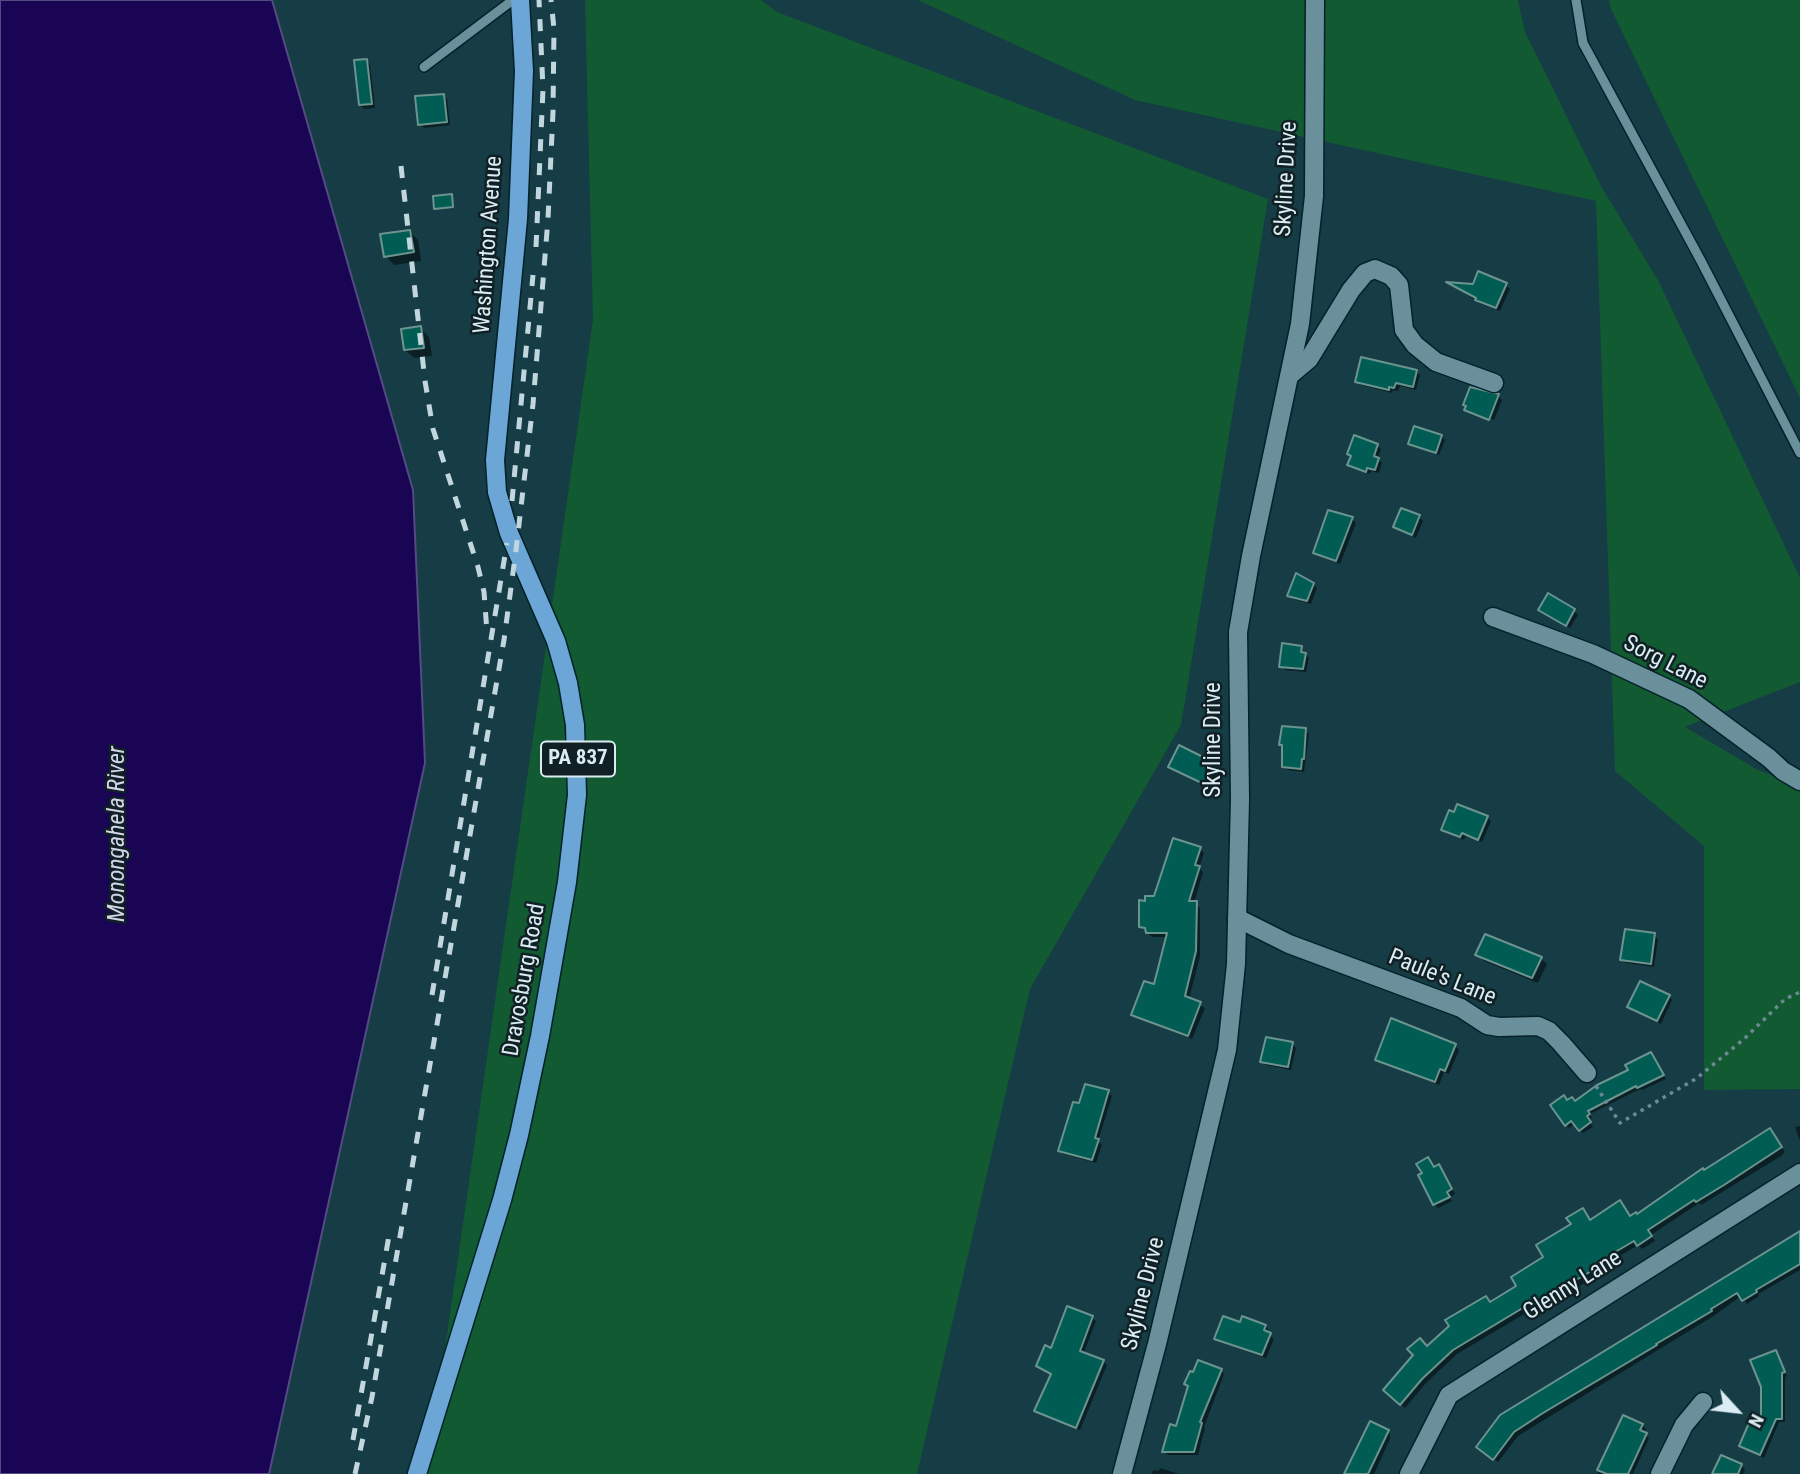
<!DOCTYPE html>
<style>
body{margin:0}
#map{position:relative;width:1800px;height:1474px;overflow:hidden;background:#163c46;font-family:"Roboto Condensed",sans-serif}
canvas{display:block}
.north{position:absolute;left:1702px;top:1376px;width:70px;height:70px;-webkit-text-stroke:5px #112025;paint-order:stroke;rotate:117deg;font-size:19px;font-weight:700;line-height:28px;text-align:center;color:#d9edf3}
.north::after{content:'';display:block;margin:auto;width:24px;height:32px;background:#d9edf3;clip-path:polygon(50% 0,100% 100%,50% 72%,0 100%)}
</style>
<div id="map">
<canvas width="1800" height="1474"></canvas>
<div class="north">N</div>
</div>
<script>
const g = document.querySelector('canvas').getContext('2d');
g.lineJoin = 'round';
function paint(path, color) { g.fillStyle = color; g.fill(path, 'evenodd'); }
const poly = rows => new Path2D(rows.map(r => 'M' + r).join(''));
function stroke(path, color, width, dash) { g.strokeStyle = color; g.lineWidth = width; g.lineCap = dash ? 'butt' : 'round'; g.setLineDash(dash || []); g.stroke(path); }
function label(font, color, halo, rows, align = 'center') {
  g.font = font + ' "Roboto Condensed",sans-serif'; g.lineWidth = 5; g.setLineDash([]); g.textBaseline = 'middle'; g.strokeStyle = halo; g.fillStyle = color; for (const [text, x, y, turn = 0] of rows) {
    g.save(); g.translate(x, y); g.rotate((+turn || 0) * Math.PI / 180); g.textAlign = isNaN(turn) ? turn : align; if (halo) g.strokeText(text, 0, 0); g.fillText(text, 0, 0); g.restore();
  }
}
const green = poly([
 [585,0,761,0,777,12,1268,199,1181,725,1030,989,917,1474,427,1474,593,320],
 [918,0,1518,0,1525,32,1601,186,1659,282,1800,578,1800,682,1685,727,1756,769,1800,786,1800,1089,1704,1090,1704,846,1615,771,1596,201,1135,100],
 [1609,0,1800,0,1800,398,1610,7]
]);
const water = poly([
 [0,0,272,0,413,490,425,763,269,1474,0,1474,0,0]
]);
const shadow = poly([
 [367,61,370,65,375,108,364,109,360,105],
 [443,95,447,99,450,125,424,128,420,124],
 [409,231,418,240,421,261,394,265,386,256],
 [1451,284,1506,285,1510,289,1500,311,1481,304],
 [420,328,429,337,432,356,414,358,405,350],
 [1416,372,1420,375,1416,390,1400,386,1398,391,1393,390,1392,393,1361,385,1357,382],
 [1498,396,1502,400,1494,420,1467,410],
 [1441,436,1445,440,1439,455,1414,447,1410,443],
 [1377,446,1381,449,1378,459,1382,463,1379,473,1371,471,1369,474,1353,468,1349,465],
 [1329,513,1352,519,1356,523,1340,564,1319,556,1315,552],
 [1419,517,1423,521,1416,538,1395,527],
 [1313,584,1317,588,1311,604,1293,599,1289,595],
 [1540,610,1574,611,1578,615,1570,628],
 [1301,648,1309,658,1306,672,1285,670,1281,666],
 [1306,730,1309,734,1304,772,1288,770,1284,766,1284,748,1280,744],
 [1216,765,1219,769,1210,788,1171,767],
 [1487,817,1491,821,1482,842,1466,836,1464,840,1443,829],
 [1200,848,1204,853,1199,868,1203,872,1194,903,1200,908,1200,956,1189,999,1205,1008,1192,1039,1138,1018,1133,1014,1155,987,1168,937,1152,937,1141,927,1155,898],
 [1654,935,1658,939,1654,967,1626,963,1622,959],
 [1477,955,1541,958,1547,964,1538,983,1484,961],
 [1669,996,1672,1000,1661,1024,1629,1007],
 [1292,1044,1296,1048,1291,1070,1266,1065,1262,1062],
 [1455,1046,1459,1050,1449,1074,1444,1072,1439,1085,1381,1063,1377,1059],
 [1651,1054,1666,1079,1642,1090,1640,1089,1590,1114,1592,1118,1589,1121,1593,1127,1583,1133,1575,1124,1569,1128,1566,1125,1568,1101,1576,1103,1630,1071],
 [1108,1092,1112,1096,1098,1141,1102,1145,1096,1163,1063,1154,1060,1151,1080,1106],
 [1800,1126,1800,1141,1795,1127],
 [1774,1135,1785,1152,1781,1156,1701,1205,1699,1203,1651,1235,1655,1241,1642,1249,1638,1245,1613,1260,1615,1264,1545,1308,1541,1304,1457,1354,1426,1383,1405,1408,1385,1390,1427,1349,1519,1287,1573,1225,1583,1210,1591,1221,1637,1216,1704,1172],
 [1428,1159,1435,1168,1439,1166,1443,1170,1455,1194,1450,1197,1452,1201,1438,1208,1434,1204,1424,1174],
 [1800,1233,1800,1270,1758,1294,1759,1296,1747,1304,1741,1296,1715,1315,1518,1436,1498,1462,1482,1451],
 [1092,1318,1096,1321,1083,1355,1103,1361,1107,1365,1080,1430,1040,1414,1036,1410,1052,1375,1038,1366,1052,1351],
 [1241,1324,1265,1326,1269,1330,1268,1334,1274,1339,1266,1358,1220,1342,1216,1338],
 [1775,1352,1787,1376,1785,1377,1785,1422,1779,1422,1764,1458,1741,1445,1762,1431],
 [1221,1370,1224,1374,1204,1427,1205,1428,1198,1455,1168,1455,1164,1451,1177,1428],
 [1624,1417,1642,1425,1646,1429,1644,1434,1649,1438,1633,1474,1597,1474],
 [1386,1430,1390,1434,1390,1439,1374,1474,1346,1474],
 [1741,1466,1745,1469,1743,1474,1714,1474],
 [1160,1468,1179,1474,1152,1474,1153,1470,1159,1471]
]);
const building = poly([
 [367,59,372,104,359,105,354,60,367,59],
 [444,94,447,122,418,125,415,96,444,94],
 [452,194,453,207,434,209,433,196,452,194],
 [410,230,414,252,384,257,380,234,410,230],
 [1478,271,1507,283,1496,308,1475,300,1476,298,1446,282,1473,284,1478,271],
 [421,326,424,348,404,350,401,329,421,326],
 [1361,357,1417,370,1413,387,1396,383,1394,388,1389,387,1389,390,1355,382,1361,357],
 [1470,387,1499,394,1489,420,1464,410,1466,406,1463,405,1470,387],
 [1414,426,1442,435,1436,453,1408,444,1414,426],
 [1354,435,1378,444,1374,456,1379,458,1375,470,1367,468,1366,472,1347,465,1351,456,1347,454,1354,435],
 [1401,508,1420,515,1412,535,1393,527,1401,508],
 [1328,510,1353,517,1336,561,1313,553,1328,510],
 [1296,573,1314,583,1307,601,1287,596,1296,573],
 [1548,593,1575,609,1566,626,1538,610,1548,593],
 [1282,643,1302,646,1301,652,1306,653,1303,669,1279,667,1282,643],
 [1282,726,1306,728,1304,759,1302,759,1301,769,1282,767,1282,745,1279,745,1282,726],
 [1179,745,1217,764,1206,785,1168,767,1179,745],
 [1457,804,1488,816,1478,840,1462,833,1460,837,1441,830,1449,810,1454,812,1457,804],
 [1173,838,1201,847,1195,865,1200,866,1189,901,1197,901,1196,951,1185,996,1201,1002,1188,1036,1131,1015,1144,981,1154,984,1167,933,1146,933,1145,928,1139,927,1139,900,1145,901,1145,896,1154,896,1173,838],
 [1625,929,1655,933,1651,964,1620,960,1625,929],
 [1485,934,1542,957,1532,978,1475,955,1485,934],
 [1640,981,1670,995,1657,1021,1627,1007,1640,981],
 [1391,1018,1456,1044,1445,1071,1440,1069,1435,1082,1375,1060,1391,1018],
 [1266,1037,1293,1042,1288,1067,1260,1062,1266,1037],
 [1651,1052,1664,1075,1637,1088,1636,1086,1588,1111,1590,1114,1587,1116,1591,1122,1579,1131,1571,1121,1565,1126,1550,1105,1564,1095,1567,1100,1572,1097,1575,1101,1597,1085,1628,1070,1625,1065,1651,1052],
 [1085,1084,1109,1090,1095,1138,1099,1139,1092,1160,1058,1151,1073,1102,1079,1103,1085,1084],
 [1770,1128,1782,1147,1724,1185,1696,1202,1694,1200,1648,1230,1652,1236,1637,1246,1634,1241,1610,1255,1612,1259,1576,1280,1577,1282,1539,1305,1536,1300,1453,1350,1422,1379,1400,1405,1383,1390,1413,1355,1407,1349,1420,1338,1427,1346,1449,1326,1445,1320,1486,1296,1490,1302,1516,1286,1511,1277,1543,1257,1536,1245,1571,1224,1566,1218,1583,1208,1590,1220,1620,1200,1630,1216,1636,1212,1637,1214,1703,1168,1704,1170,1770,1128],
 [1428,1157,1434,1167,1439,1164,1452,1189,1447,1192,1450,1197,1433,1205,1418,1175,1422,1173,1416,1164,1428,1157],
 [1800,1231,1800,1264,1756,1290,1757,1292,1742,1301,1737,1293,1711,1309,1712,1311,1656,1344,1657,1345,1543,1413,1514,1432,1493,1460,1476,1447,1500,1415,1800,1231],
 [1067,1306,1093,1316,1080,1351,1104,1360,1076,1428,1034,1411,1051,1374,1036,1366,1045,1345,1051,1348,1067,1306],
 [1223,1316,1240,1322,1242,1316,1266,1325,1264,1330,1271,1333,1262,1355,1214,1339,1223,1316],
 [1776,1350,1785,1372,1782,1373,1782,1419,1776,1419,1760,1455,1739,1446,1749,1423,1761,1428,1761,1387,1750,1360,1776,1350],
 [1198,1360,1222,1369,1200,1422,1202,1423,1194,1452,1162,1452,1170,1424,1176,1426,1188,1386,1184,1384,1190,1371,1193,1372,1198,1360],
 [1623,1415,1643,1424,1640,1430,1647,1433,1628,1474,1607,1474,1597,1470,1623,1415],
 [1370,1421,1389,1430,1368,1474,1344,1474,1370,1421],
 [1721,1455,1742,1464,1738,1474,1712,1474,1721,1455]
]);
const path = poly([
 [1596,1086,1620,1123,1697,1078,1744,1039,1785,999,1800,992]
]);
const lane = poly([
 [1576,0,1583,43,1701,261,1800,453],
 [424,67,513,0]
]);
const street = poly([
 [1290,375,1309,359,1351,290,1365,273,1375,269,1391,276,1399,285,1404,330,1415,345,1436,362,1494,383],
 [1493,617,1593,654,1689,699,1769,758,1783,771,1800,781],
 [1237,918,1289,944,1461,1008,1487,1025,1499,1027,1538,1026,1549,1031,1561,1043,1587,1073],
 [1409,1474,1449,1395,1800,1173],
 [1660,1474,1684,1425,1703,1402]
]);
const secondary = poly([
 [1122,1474,1157,1344,1227,1050,1236,964,1240,799,1238,632,1251,556,1300,324,1314,196,1315,0]
]);
const primary = poly([
 [417,1474,502,1200,519,1135,540,1036,567,882,577,795,575,725,568,683,556,641,509,533,497,492,495,460,518,219,524,71,520,0]
]);
const rail = poly([
 [401,166,425,381,433,429,478,567,484,592,487,632],
 [536,247,543,89,539,0],
 [512,501,533,275],
 [432,995,507,543],
 [353,1440,390,1230],
 [355,1474,372,1397,470,835,504,640,516,550,533,404,548,219,553,112,554,29,551,0]
]);
const shields = [
 [578,759,74]
];
const shieldNames = [
 ["PA 837",578,759]
];
const streetNames = [
 ["Skyline Drive",1287,179,-87],
 ["Washington Avenue",489,245,-86],
 ["Sorg Lane",1665,663,27],
 ["Skyline Drive",1214,740,-90],
 ["Paule's Lane",1442,978,22],
 ["Dravosburg Road",525,980,-80],
 ["Glenny Lane",1573,1286,-32],
 ["Skyline Drive",1144,1294,-76]
];
const waterNames = [
 ["Monongahela River",118,834,-90]
];
paint(green, '#125a32');
paint(water, '#190553');
stroke(water, '#534b83', 2);
paint(shadow, '#0007');
paint(building, '#015c54');
stroke(building, '#6c948f', 2);
stroke(lane, '#052229', 12);
stroke(street, '#052229', 21);
stroke(secondary, '#052229', 21);
stroke(primary, '#052229', 21);
stroke(path, '#6c8a92', 3.5, [3.5, 5]);
stroke(lane, '#6a909b', 9);
stroke(street, '#6a909b', 18);
stroke(secondary, '#6a909b', 18);
stroke(primary, '#6ca6d6', 18);
stroke(rail, '#c1d7dd', 5, [12, 12]);
for (const [x, y, w] of shields) { const box = new Path2D(); box.roundRect(x - w / 2, y - 17.5, w, 35, 5); g.fillStyle = '#112025'; g.fill(box); stroke(box, '#d9edf3', 2); }
label('bold 21px', '#d9edf3', null, shieldNames);
label('23px', '#d9edf3', '#112025', streetNames);
label('italic 24px', '#d3d5eb', '#112025', waterNames);
</script>
